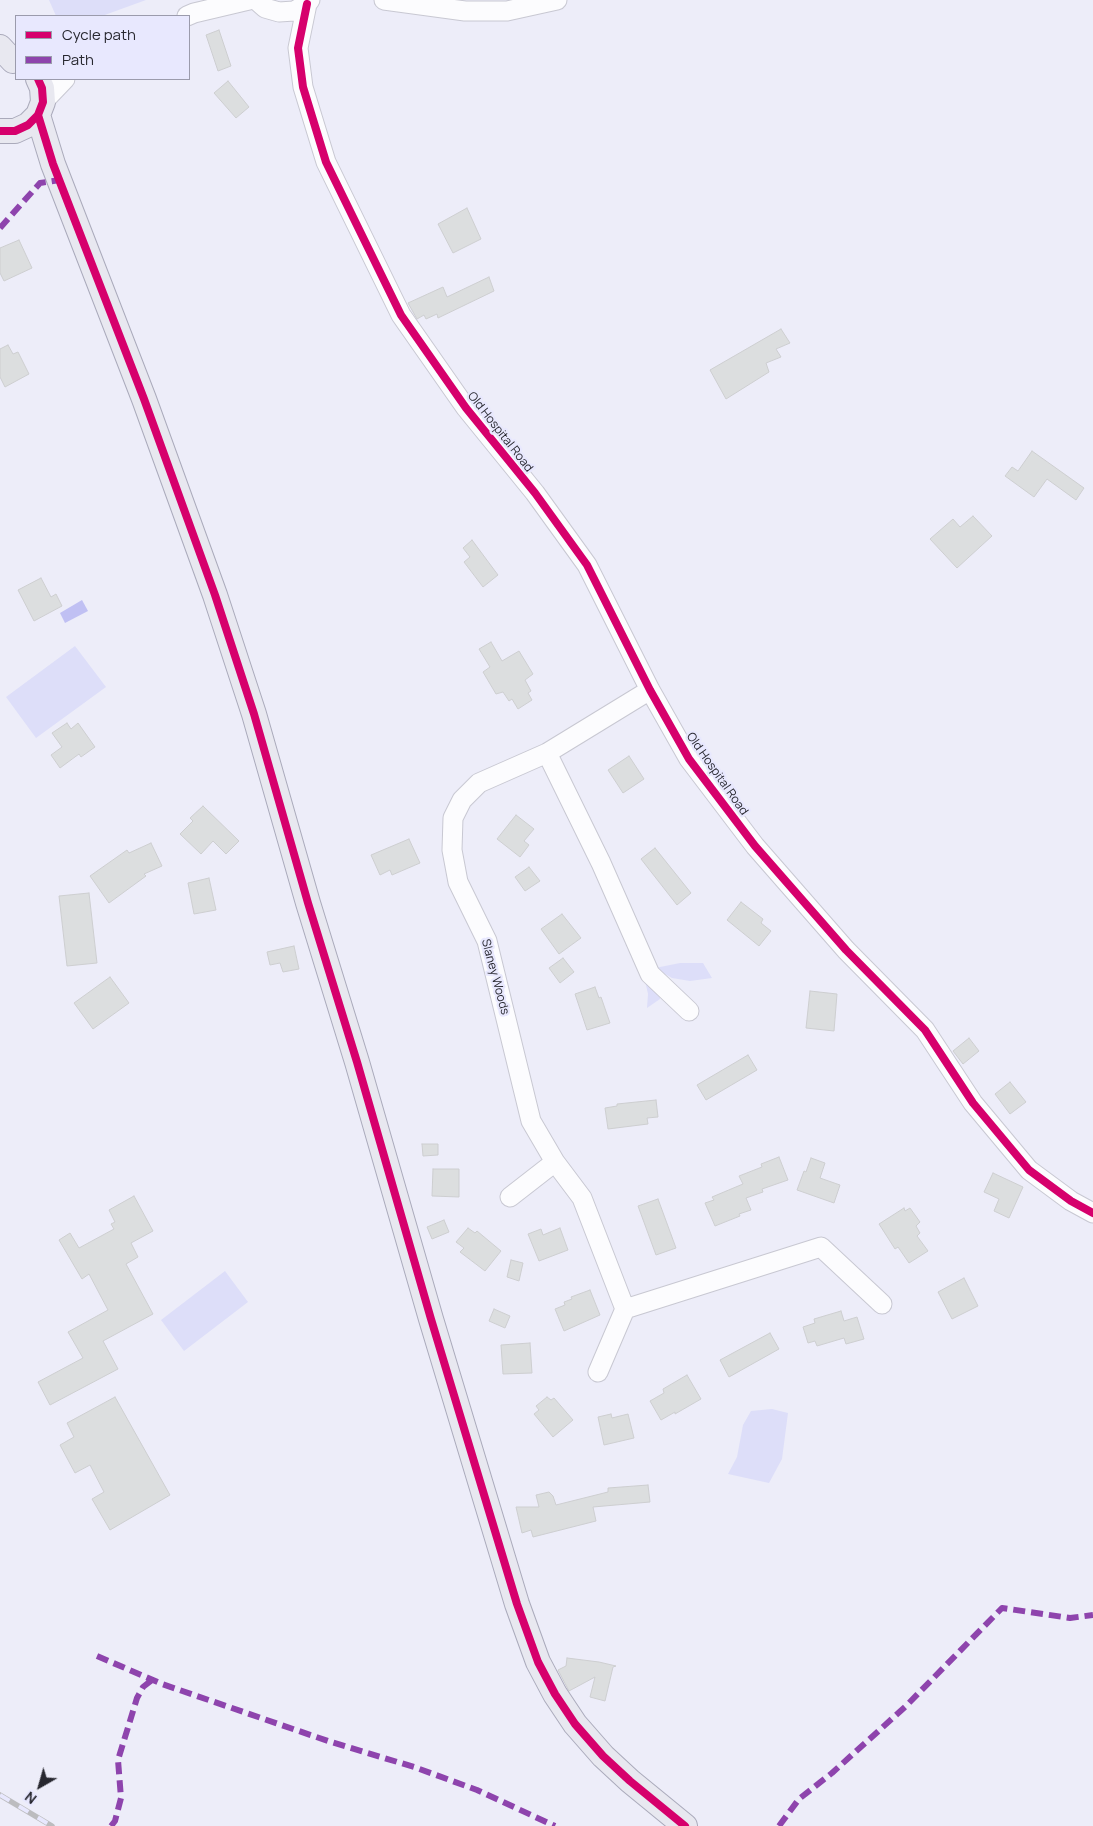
<!DOCTYPE html>
<style>
body{margin:0}
#map{position:relative;width:1093px;height:1826px;overflow:hidden;background:#ededf9;font-family:Manrope,sans-serif}
canvas{display:block}
.legend{position:absolute;left:15px;top:15px;width:175px;height:65px;box-sizing:border-box;background:#e8e8fe;border:1px solid #9b9bac;margin:0;padding:6px 9px;list-style:none;font-size:15px;color:#282830}
.legend li{display:flex;align-items:center;gap:10px;height:25px}
.legend b{width:25px;border:1px solid #9b9bac}
.north{position:absolute;left:15px;top:1761px;width:50px;height:50px;-webkit-text-stroke:4px #e8e8fe;paint-order:stroke;rotate:218deg;font-size:14px;font-weight:700;line-height:20px;text-align:center;color:#282830}
.north::after{content:'';display:block;margin:auto;width:18px;height:22px;background:#282830;clip-path:polygon(50% 0,100% 100%,50% 72%,0 100%)}
</style>
<div id="map">
<canvas width="1093" height="1826"></canvas>
<ul class="legend">
<li><b style="height:6px;background:#d6006c"></b>Cycle path</li>
<li><b style="height:6px;background:#8e44ad"></b>Path</li>
</ul>
<div class="north">N</div>
</div>
<script>
const g = document.querySelector('canvas').getContext('2d');
g.lineJoin = 'round';
function paint(path, color) { g.fillStyle = color; g.fill(path, 'evenodd'); }
const poly = rows => new Path2D(rows.map(r => 'M' + r).join(''));
function stroke(path, color, width, dash) { g.strokeStyle = color; g.lineWidth = width; g.lineCap = dash ? 'butt' : 'round'; g.setLineDash(dash || []); g.stroke(path); }
function label(font, color, halo, rows, align = 'center') {
  g.font = font + ' Manrope,sans-serif'; g.lineWidth = 4.5; g.setLineDash([]); g.textBaseline = 'middle'; g.strokeStyle = halo; g.fillStyle = color; for (const [text, x, y, turn = 0] of rows) {
    g.save(); g.translate(x, y); g.rotate((+turn || 0) * Math.PI / 180); g.textAlign = isNaN(turn) ? turn : align; if (halo) g.strokeText(text, 0, 0); g.fillText(text, 0, 0); g.restore();
  }
}
const green = poly([
 [49,0,146,0,102,16,56,16],
 [75,646,106,687,36,738,6,697],
 [680,963,703,963,712,978,690,981,672,978,655,968],
 [644,976,661,994,660,999,647,1008,648,994],
 [225,1271,248,1302,184,1351,161,1320],
 [772,1409,788,1413,782,1459,769,1483,728,1474,737,1457,743,1425,751,1411]
]);
const water = poly([
 [82,600,88,611,65,623,60,613]
]);
const building = poly([
 [219,30,231,66,218,71,206,35,219,30],
 [228,81,249,107,236,118,214,93,228,81],
 [467,208,481,239,453,253,438,224,467,208],
 [19,240,32,268,4,281,0,273,0,248,19,240],
 [489,277,494,291,438,318,437,314,426,319,424,315,417,319,408,303,443,287,447,297,489,277],
 [781,329,790,343,776,349,781,357,766,363,769,372,726,399,710,370,781,329],
 [8,345,13,354,18,352,29,374,5,387,0,377,0,349,8,345],
 [1032,451,1084,488,1076,500,1047,479,1034,497,1005,476,1012,467,1018,471,1032,451],
 [973,516,992,536,957,568,930,539,953,519,960,527,973,516],
 [472,540,498,575,483,587,464,562,470,557,463,548,472,540],
 [41,578,51,597,56,594,62,606,34,621,18,590,41,578],
 [491,642,502,661,519,651,533,674,525,680,531,691,528,693,532,700,518,709,512,699,509,701,503,692,496,694,483,672,490,667,479,649,491,642],
 [67,723,71,729,78,723,95,747,81,757,79,754,60,768,51,755,62,747,52,733,67,723],
 [629,756,644,779,623,793,608,770,629,756],
 [203,806,239,841,226,854,213,841,201,854,180,834,193,821,190,818,203,806],
 [516,815,534,829,524,841,529,845,520,857,497,839,516,815],
 [409,839,420,863,392,875,390,870,380,875,371,855,409,839],
 [151,843,162,866,144,874,146,876,109,903,90,876,127,850,129,853,151,843],
 [655,848,691,893,677,905,641,859,655,848],
 [529,867,540,881,525,891,515,877,529,867],
 [209,878,216,910,194,914,188,883,209,878],
 [89,893,97,963,67,966,59,896,89,893],
 [741,902,763,919,761,923,771,931,759,946,727,920,741,902],
 [562,914,581,938,559,954,541,929,562,914],
 [294,946,299,969,283,972,280,963,270,965,267,952,294,946],
 [563,958,574,972,560,983,549,968,563,958],
 [110,977,129,1003,93,1029,74,1003,110,977],
 [595,987,599,998,601,997,610,1023,587,1030,575,994,595,987],
 [810,991,837,994,834,1031,806,1028,810,991],
 [969,1038,979,1051,963,1064,953,1051,969,1038],
 [748,1055,757,1070,706,1100,697,1085,748,1055],
 [1010,1082,1026,1102,1010,1114,995,1094,1010,1082],
 [656,1100,658,1117,647,1118,648,1124,608,1129,605,1108,617,1106,617,1104,656,1100],
 [422,1144,438,1144,438,1155,423,1156,422,1144],
 [779,1157,788,1180,762,1189,763,1192,746,1198,751,1210,739,1214,740,1216,715,1226,705,1203,714,1200,712,1197,743,1184,739,1176,762,1167,761,1164,779,1157],
 [811,1158,825,1163,820,1178,840,1185,834,1203,797,1190,804,1171,806,1172,811,1158],
 [433,1169,459,1169,459,1197,432,1196,433,1169],
 [993,1173,1023,1187,1009,1218,994,1211,999,1199,984,1192,993,1173],
 [134,1196,153,1231,131,1243,138,1257,126,1264,153,1314,103,1341,118,1369,50,1405,38,1382,83,1358,68,1332,108,1310,89,1274,82,1279,59,1240,70,1233,79,1248,114,1229,111,1224,115,1222,109,1210,134,1196],
 [658,1199,676,1248,656,1255,638,1206,658,1199],
 [904,1208,905,1211,910,1208,920,1222,916,1226,920,1233,917,1236,928,1251,909,1263,898,1247,895,1249,879,1224,904,1208],
 [444,1220,449,1232,432,1239,427,1227,444,1220],
 [468,1228,475,1233,477,1231,501,1251,485,1271,460,1252,464,1248,456,1242,468,1228],
 [560,1228,568,1250,539,1261,528,1234,541,1229,543,1235,560,1228],
 [511,1260,523,1263,519,1281,507,1277,511,1260],
 [964,1278,978,1306,952,1319,938,1292,964,1278],
 [590,1290,600,1315,564,1331,555,1309,565,1305,564,1302,572,1299,571,1297,590,1290],
 [494,1309,510,1316,505,1328,489,1321,494,1309],
 [841,1311,844,1321,857,1317,864,1339,846,1344,844,1338,817,1346,815,1341,808,1343,803,1327,815,1323,814,1319,841,1311],
 [770,1333,779,1349,729,1377,720,1360,770,1333],
 [530,1343,532,1373,503,1374,501,1345,530,1343],
 [687,1375,701,1399,675,1414,675,1412,661,1420,650,1401,664,1393,663,1389,687,1375],
 [115,1397,170,1495,110,1530,92,1499,104,1492,90,1465,75,1473,60,1445,74,1437,67,1423,115,1397],
 [547,1397,551,1400,554,1398,573,1420,553,1437,534,1414,539,1410,536,1406,547,1397],
 [611,1414,612,1418,628,1414,634,1438,604,1445,598,1417,611,1414],
 [648,1485,650,1502,593,1507,596,1521,533,1537,531,1530,522,1533,516,1507,539,1507,536,1495,549,1492,553,1496,556,1505,608,1492,608,1488,648,1485],
 [567,1658,599,1662,616,1666,613,1667,605,1701,590,1697,595,1677,569,1691,558,1670,566,1666,567,1658]
]);
const minor = poly([
 [256,0,265,8,279,12,294,11,307,4,310,0],
 [384,0,465,11,507,11,557,0],
 [307,4,298,48,303,87,326,162,401,315,466,408,535,493,587,565,650,690,689,759,755,846,846,950,925,1030,973,1103,1029,1170,1071,1201,1093,1213],
 [187,16,194,13,249,0],
 [43,102,65,79],
 [650,690,547,753,479,783,462,800,453,818,452,850,458,882,487,941,531,1121,555,1162,582,1198,625,1309,821,1247,882,1304],
 [547,753,601,863,650,974,689,1011],
 [510,1197,555,1162],
 [598,1372,625,1309]
]);
const major = poly([
 [0,47,13,61],
 [38,115,53,164,144,399,215,595,254,714,308,903,357,1062,431,1319,517,1604,538,1662,555,1694,575,1724,603,1756,630,1781,685,1826],
 [0,131,15,131,28,125,38,115,43,102,42,88,38,79]
]);
const rail = poly([
 [0,1795,52,1826]
]);
const quiet = poly([
 [0,228,40,183,60,180],
 [97,1656,162,1684,328,1741,414,1767,477,1790,555,1826],
 [111,1826,115,1821,121,1798,118,1760,137,1698,143,1687,152,1680],
 [779,1826,799,1799,832,1773,905,1707,1002,1608,1070,1618,1093,1615]
]);
const cycleway = poly([
 [307,4,298,48,303,87,326,162,401,315,466,408,535,493,587,565,650,690,689,759,755,846,846,950,925,1030,973,1103,1029,1170,1071,1201,1093,1213],
 [38,115,53,164,144,399,215,595,254,714,308,903,357,1062,431,1319,517,1604,538,1662,555,1694,575,1724,603,1756,630,1781,685,1826],
 [0,131,15,131,28,125,38,115,43,102,42,88,38,79]
]);
const streetNames = [
 ["Old Hospital Road",500,432,52],
 ["Old Hospital Road",717,774,55],
 ["Slaney Woods",495,977,75]
];
paint(green, '#dddef9');
paint(water, '#c0c0f3');
paint(building, '#dcdedf');
stroke(building, '#cdced0', 1);
stroke(minor, '#c8c8d2', 21);
stroke(major, '#aab', 26);
stroke(minor, '#fcfcfe', 19);
stroke(major, '#e8e8f0', 24);
stroke(rail, '#bcbcbf', 5.5);
stroke(rail, '#e8e8fe', 4, [11]);
stroke(quiet, '#8e44ad', 6, [12, 6]);
stroke(cycleway, '#d6006c', 8);
label('12px', '#282830', '#e8e8fe', streetNames);
</script>
